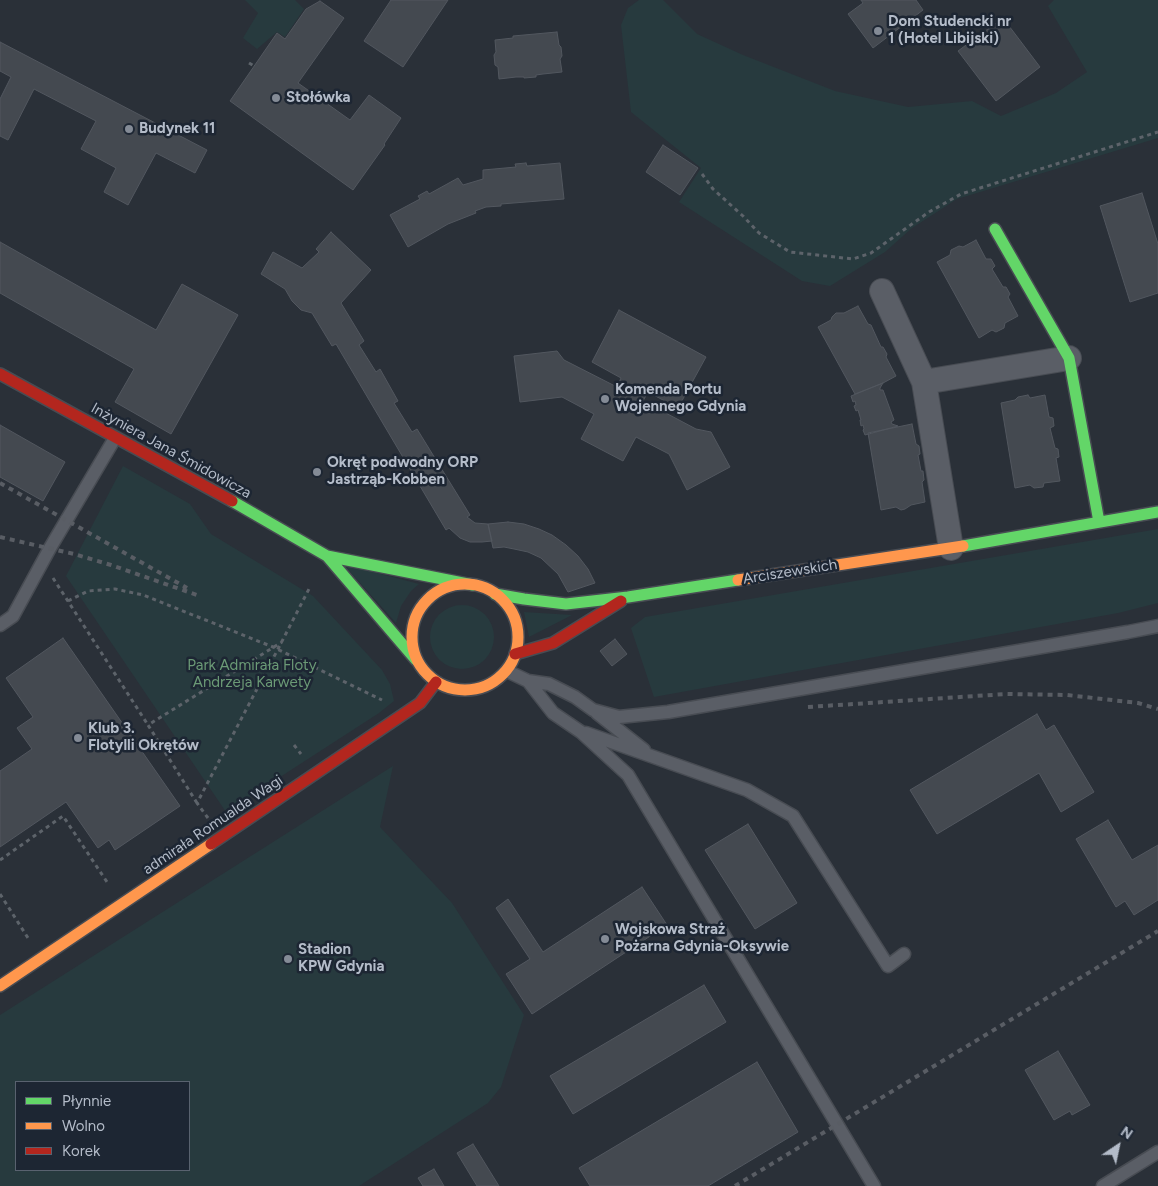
<!DOCTYPE html>
<meta charset="utf-8">
<style>
body{margin:0}
#map{position:relative;width:1158px;height:1186px;overflow:hidden;background:#2a3038;font-family:Figtree,sans-serif}
canvas{display:block}
.legend{position:absolute;left:15px;top:1081px;width:175px;height:90px;box-sizing:border-box;background:#1d2633;border:1px solid #59626f;margin:0;padding:6px 9px;list-style:none;font-size:15px;color:#b4bcc9}
.legend li{display:flex;align-items:center;gap:10px;height:25px}
.legend b{width:25px;border:1px solid #59626f}
.north{position:absolute;left:1093px;top:1121px;width:50px;height:50px;-webkit-text-stroke:4px #1d2633;paint-order:stroke;rotate:34deg;font-size:14px;font-weight:700;line-height:20px;text-align:center;color:#b4bcc9}
.north::after{content:'';display:block;margin:auto;width:18px;height:22px;background:#b4bcc9;clip-path:polygon(50% 0,100% 100%,50% 72%,0 100%)}
</style>
<div id="map">
<canvas width="1158" height="1186"></canvas>
<ul class="legend">
<li><b style="height:6px;background:#63d668"></b>Płynnie</li>
<li><b style="height:6px;background:#ff974d"></b>Wolno</li>
<li><b style="height:6px;background:#b3261e"></b>Korek</li>
</ul>
<div class="north">N</div>
</div>
<script>
const g = document.querySelector('canvas').getContext('2d');
g.lineJoin = 'round';
function paint(path, color) { g.fillStyle = color; g.fill(path, 'evenodd'); }
const poly = rows => new Path2D(rows.map(r => 'M' + r).join(''));
function stroke(path, color, width, dash) { g.strokeStyle = color; g.lineWidth = width; g.lineCap = dash ? 'butt' : 'round'; g.setLineDash(dash || []); g.stroke(path); }
function label(font, color, halo, rows, align = 'center') {
  g.font = font + ' Figtree,sans-serif'; g.lineWidth = 5; g.setLineDash([]); g.textBaseline = 'middle'; g.strokeStyle = halo; g.fillStyle = color; for (const [text, x, y, turn = 0] of rows) {
    g.save(); g.translate(x, y); g.rotate((+turn || 0) * Math.PI / 180); g.textAlign = isNaN(turn) ? turn : align; if (halo) g.strokeText(text, 0, 0); g.fillText(text, 0, 0); g.restore();
  }
}
const green = poly([
 [245,0,295,0,304,9,285,37,277,32,257,49,243,38,258,13],
 [639,0,663,0,697,34,743,55,835,91,908,107,972,101,1001,116,1056,93,1087,72,1048,6,1054,0,1158,0,1158,138,957,199,912,228,885,252,830,286,802,281,679,202,701,168,631,112,621,25,628,8],
 [123,466,190,504,211,534,313,596,382,670,390,684,394,701,379,713,226,812,66,576],
 [1158,529,1158,603,1118,613,654,697,631,628,645,617],
 [343,564,419,584,411,591,401,606,396,623],
 '430 637a32 32 0 1 1 64 0a32 32 0 1 1-64 0Z',
 [524,612,572,615,529,637],
 [393,766,380,827,452,903,524,1015,501,1087,488,1103,359,1186,0,1186,0,1015],
 [16,1082,189,1082,189,1170,16,1170]
]);
const building = poly([
 [391,0,448,0,403,67,364,41,391,0],
 [861,0,916,0,923,10,873,48,848,14,863,3,861,0],
 [320,1,344,18,298,83,350,120,369,95,401,118,384,144,385,145,353,190,230,101,277,33,285,39,306,9,320,1],
 [1003,18,1040,67,996,101,958,51,1003,18],
 [557,32,559,45,561,47,562,56,560,59,562,72,543,74,536,75,536,77,524,78,524,77,516,77,499,79,498,67,495,65,494,55,496,52,495,40,513,38,513,36,557,32],
 [0,42,207,150,195,173,156,153,128,205,104,192,116,168,81,149,96,121,34,89,8,140,0,136,0,99,11,77,0,71,0,42],
 [663,145,698,168,680,195,646,172,663,145],
 [526,163,527,166,560,163,564,199,501,204,501,206,486,207,475,211,476,213,448,224,408,247,390,215,420,199,418,196,427,191,429,194,458,178,463,185,483,179,483,170,516,167,515,164,526,163],
 [1142,193,1158,244,1158,293,1130,302,1100,206,1142,193],
 [331,232,371,270,341,303,364,341,359,345,376,372,380,369,398,401,394,403,412,432,417,429,470,515,467,517,475,523,488,524,492,541,482,542,470,542,460,538,449,528,446,530,336,344,332,346,312,313,301,310,292,301,285,289,261,274,273,252,302,268,319,252,316,249,331,232],
 [976,240,986,259,991,259,995,266,992,269,1003,287,1006,287,1010,294,1008,297,1018,316,1005,323,1004,328,996,332,992,330,979,338,937,262,950,255,951,250,959,246,963,247,976,240],
 [0,242,156,330,182,284,238,315,171,434,115,402,134,369,0,293,0,242],
 [858,306,868,324,871,325,881,347,883,347,887,354,886,357,896,376,883,383,855,394,818,327,831,320,832,317,836,313,844,313,858,306],
 [619,310,706,357,678,408,648,392,643,401,696,429,711,432,730,467,687,490,669,454,636,437,623,461,581,439,594,414,562,397,520,402,514,356,557,351,564,360,617,387,621,378,592,362,619,310],
 [883,383,880,388,880,390,883,390,894,420,891,422,892,424,898,426,865,435,863,430,864,429,863,425,861,426,860,420,861,420,858,410,856,411,854,406,856,405,855,401,853,402,851,396,883,383],
 [1028,395,1030,398,1045,395,1049,417,1053,418,1054,426,1050,428,1055,448,1058,449,1059,457,1056,458,1060,481,1044,483,1043,487,1034,488,1030,485,1015,488,1001,403,1015,400,1018,397,1028,395],
 [912,424,916,444,919,446,920,454,918,455,921,471,923,471,924,480,922,482,925,502,911,505,905,509,901,510,896,507,881,510,868,433,912,424],
 [0,425,65,462,43,501,0,477,0,425],
 [508,522,524,524,539,529,552,535,566,545,578,556,588,569,595,583,568,592,558,574,541,558,528,552,514,549,504,547,493,548,488,524,508,522],
 [63,638,180,806,115,850,109,840,98,848,66,802,0,847,0,771,32,749,17,728,33,717,6,678,63,638],
 [615,639,627,654,612,666,600,651,615,639],
 [1037,714,1046,730,1054,725,1094,792,1061,812,1039,773,937,834,910,790,1037,714],
 [1108,820,1132,860,1158,845,1158,900,1134,915,1125,901,1116,907,1076,839,1108,820],
 [748,824,797,903,755,929,705,850,748,824],
 [642,887,667,925,532,1014,506,974,530,959,496,908,508,899,543,952,642,887],
 [704,985,726,1022,573,1114,550,1076,704,985],
 [1058,1051,1090,1105,1072,1115,1070,1111,1054,1120,1025,1070,1058,1051],
 [757,1062,798,1132,708,1186,590,1186,579,1168,757,1062],
 [473,1144,499,1186,477,1186,457,1153,473,1144],
 [434,1169,444,1186,423,1186,418,1178,434,1169]
]);
const path = poly([
 [249,63,254,66],
 [702,174,713,189,743,216,759,233,790,252,853,259,871,253,929,212,961,194,1158,132],
 [53,578,148,725],
 [68,601,88,591,115,589,143,595,273,647,382,700],
 [294,745,301,754],
 [197,803,148,725,282,642],
 [208,818,197,803,278,649,310,587],
 [0,860,63,816,109,885],
 [0,894,28,938]
]);
const lane = poly([
 [0,625,13,616,50,548,115,438],
 [507,671,528,681,549,684,575,697,593,710,619,717,668,712,1128,632,1158,626],
 [528,681,553,713,581,732,628,775,874,1186],
 [597,713,644,750],
 [586,733,747,790,793,816,888,966,904,954],
 [1103,1186,1158,1152]
]);
const street = poly([
 [882,291,924,382,1069,358],
 [924,382,951,548]
]);
const fast = poly([
 [995,229,1069,358,1099,522],
 [232,501,327,556,473,585],
 [963,546,1158,512],
 [327,556,416,660],
 [495,594,524,599,566,604,628,597,738,580]
]);
const slow = poly([
 [738,580,963,546],
 '412 637a53 53 0 1 1 106 0a53 53 0 1 1-106 0Z',
 [0,986,211,844]
]);
const jam = poly([
 [0,374,232,501],
 [515,654,553,643,621,601],
 [211,844,420,703,436,682]
]);
const rail = poly([
 [0,483,187,588],
 [0,537,74,554,111,565,197,595],
 [808,707,1006,694,1067,695,1138,703,1158,709],
 [735,1186,1158,931]
]);
const markers = [
 [878,31,5,"#848b96"],
 [276,98,5,"#848b96"],
 [129,129,5,"#848b96"],
 [605,399,5,"#848b96"],
 [317,472,5,"#848b96"],
 [78,738,5,"#848b96"],
 [605,939,5,"#848b96"],
 [288,959,5,"#848b96"]
];
const poiNames = [
 ["Dom Studencki nr",888,22],
 ["1 (Hotel Libijski)",888,39],
 ["Stołówka",286,98],
 ["Budynek 11",139,129],
 ["Komenda Portu",615,390],
 ["Wojennego Gdynia",615,407],
 ["Okręt podwodny ORP",327,463],
 ["Jastrząb-Kobben",327,480],
 ["Klub 3.",88,729],
 ["Flotylli Okrętów",88,746],
 ["Wojskowa Straż",615,930],
 ["Pożarna Gdynia-Oksywie",615,947],
 ["Stadion",298,950],
 ["KPW Gdynia",298,967]
];
const streetNames = [
 ["Inżyniera Jana Śmidowicza",171,451,29],
 ["Arciszewskich",790,572,-9],
 ["admirała Romualda Wagi",213,825,-34]
];
const parkNames = [
 ["Park Admirała Floty",252,666],
 ["Andrzeja Karwety",252,683]
];
paint(green, '#273a3e');
paint(building, '#444950');
stroke(building, '#52575f', 1);
stroke(lane, '#484c53', 15);
stroke(street, '#484c53', 26);
stroke(fast, '#484c53', 14);
stroke(slow, '#484c53', 14);
stroke(jam, '#484c53', 14);
stroke(path, '#5d636a', 3, [4, 4]);
stroke(lane, '#5a5e66', 12);
stroke(street, '#5a5e66', 24);
stroke(fast, '#63d668', 11);
stroke(slow, '#ff974d', 11);
stroke(jam, '#b3261e', 11);
stroke(rail, '#595d64', 4, [5, 5]);
for (const [x, y, r, color] of markers) { const dot = new Path2D(); dot.arc(x, y, r, 0, 2 * Math.PI); g.fillStyle = color; g.fill(dot); stroke(dot, '#1d2633', 2); }
label('bold 15px', '#b4bcc9', '#1d2633', poiNames, 'left');
label('15px', '#b4bcc9', '#1d2633', streetNames);
label('15px', '#6b9a76', '#1d2633', parkNames);
</script>
